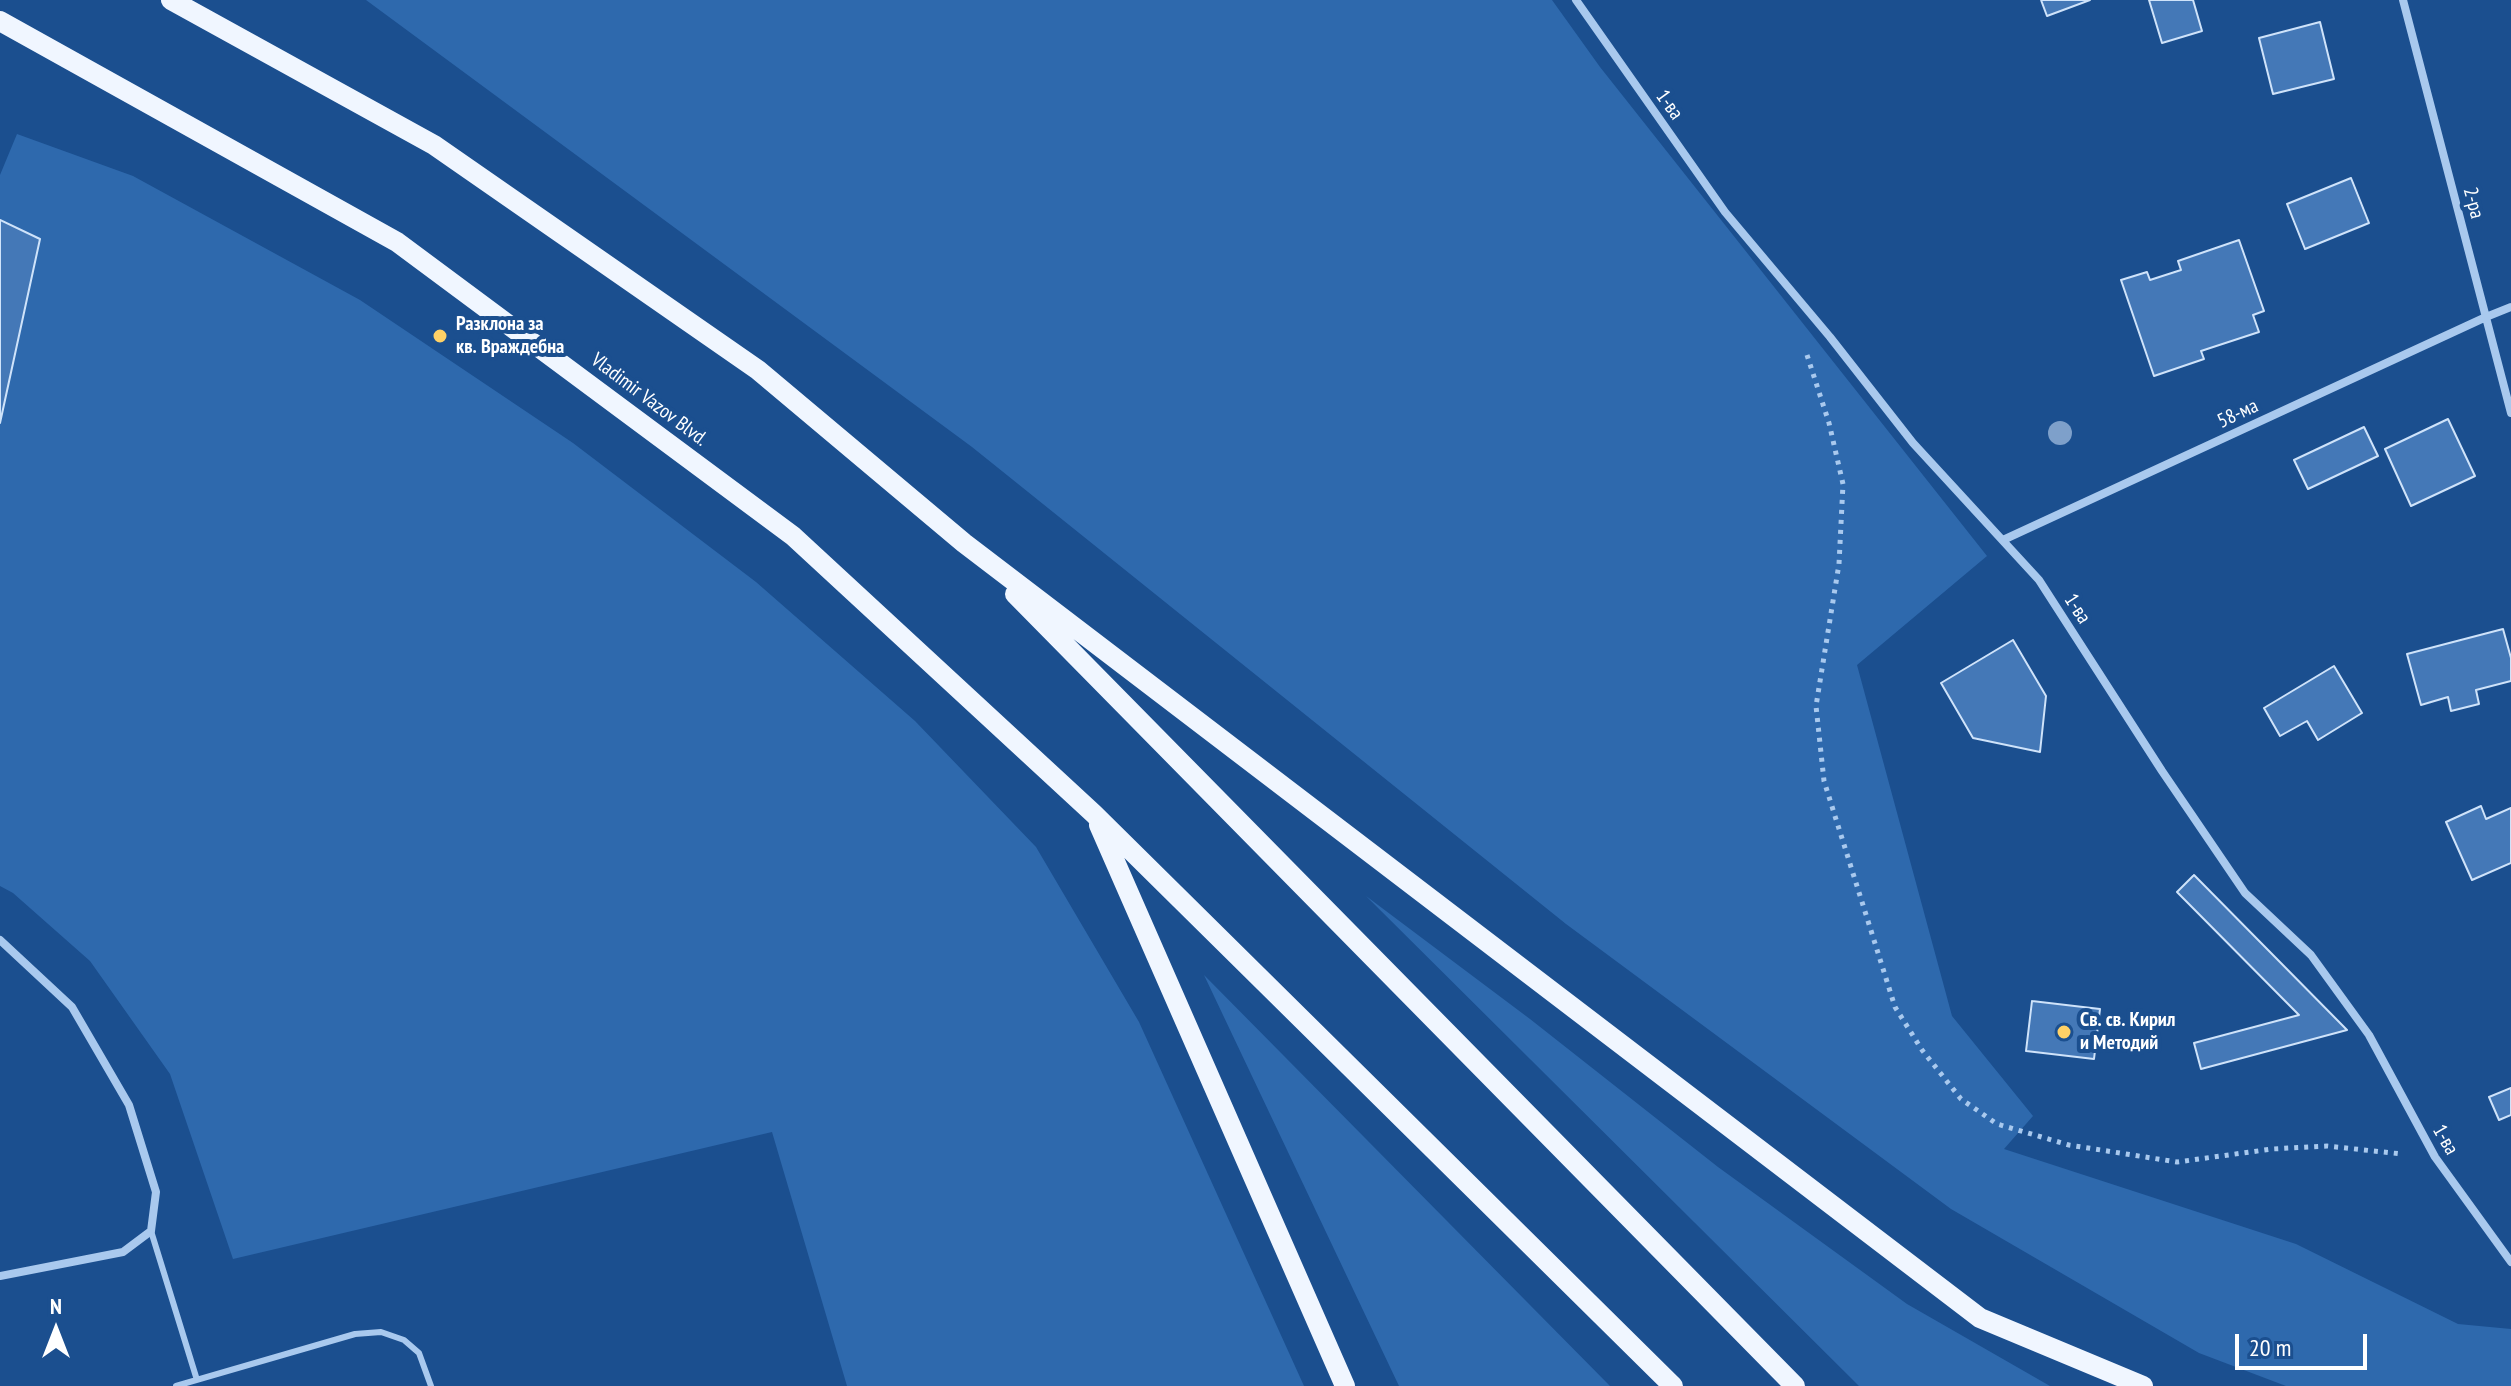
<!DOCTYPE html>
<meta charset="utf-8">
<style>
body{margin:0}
#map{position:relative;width:2511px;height:1386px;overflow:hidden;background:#1b4f8f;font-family:"PT Sans Narrow",sans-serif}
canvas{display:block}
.north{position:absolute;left:16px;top:1290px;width:80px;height:80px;-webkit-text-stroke:6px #1b4f8f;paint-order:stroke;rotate:0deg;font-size:22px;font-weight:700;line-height:32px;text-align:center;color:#fff}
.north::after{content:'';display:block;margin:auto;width:28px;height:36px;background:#fff;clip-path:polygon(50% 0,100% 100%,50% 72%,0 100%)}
.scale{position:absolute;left:2235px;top:1334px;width:132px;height:36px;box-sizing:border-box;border:4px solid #fff;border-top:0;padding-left:10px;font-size:24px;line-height:28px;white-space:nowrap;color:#fff;-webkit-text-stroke:6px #1b4f8f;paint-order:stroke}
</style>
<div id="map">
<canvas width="2511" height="1386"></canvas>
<div class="north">N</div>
<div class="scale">20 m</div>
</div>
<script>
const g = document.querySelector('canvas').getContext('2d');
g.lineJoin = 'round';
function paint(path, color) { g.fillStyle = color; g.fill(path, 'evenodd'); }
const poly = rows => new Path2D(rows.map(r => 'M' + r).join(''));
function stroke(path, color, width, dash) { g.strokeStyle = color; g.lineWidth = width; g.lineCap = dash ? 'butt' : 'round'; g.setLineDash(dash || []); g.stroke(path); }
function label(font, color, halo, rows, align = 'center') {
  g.font = font + ' "PT Sans Narrow",sans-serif'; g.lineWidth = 8; g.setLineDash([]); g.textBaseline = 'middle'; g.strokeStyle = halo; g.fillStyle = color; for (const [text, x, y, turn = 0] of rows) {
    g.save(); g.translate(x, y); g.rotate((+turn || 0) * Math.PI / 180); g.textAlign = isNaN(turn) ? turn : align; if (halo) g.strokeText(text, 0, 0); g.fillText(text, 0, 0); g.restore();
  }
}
const green = poly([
 [366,0,1552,0,1600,67,1987,556,1857,665,1952,1016,2033,1116,2004,1149,2296,1244,2458,1324,2511,1329,2511,1386,2286,1386,2199,1353,1951,1209,1566,924,972,447],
 [17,134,133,176,360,300,573,443,756,582,915,721,1036,847,1139,1022,1304,1386,847,1386,772,1132,233,1259,170,1074,90,961,13,893,0,886,0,175],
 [1366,896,1530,1019,1718,1167,1907,1304,2050,1386,1859,1386],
 [1204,975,1610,1386,1399,1386]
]);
const building = poly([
 [2041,0,2090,0,2047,16,2041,0],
 [2149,0,2193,0,2202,31,2162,43,2149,0],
 [2320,22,2334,79,2273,94,2259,38,2320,22],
 [2351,178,2369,223,2305,249,2287,204,2351,178],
 [0,220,40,239,0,423,0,220],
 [2239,240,2264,311,2253,315,2259,332,2201,351,2204,359,2154,376,2121,280,2147,272,2150,280,2181,270,2178,261,2239,240],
 [2448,419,2475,476,2411,506,2385,449,2448,419],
 [2364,427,2378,456,2308,489,2294,460,2364,427],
 [2503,629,2511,658,2511,681,2476,690,2479,704,2451,711,2448,697,2421,705,2407,654,2503,629],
 [2013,640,2046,696,2040,752,1973,738,1941,683,2013,640],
 [2334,666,2362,713,2318,740,2307,721,2280,736,2264,708,2334,666],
 [2481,806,2486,819,2511,808,2511,863,2472,880,2446,822,2481,806],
 [2194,875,2347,1030,2201,1069,2194,1043,2299,1015,2177,892,2194,875],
 [2032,1001,2100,1009,2094,1059,2026,1051,2032,1001],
 [2511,1088,2511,1115,2499,1120,2489,1097,2511,1088]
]);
const path = poly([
 [1807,355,1829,423,1843,484,1839,564,1816,706,1824,781,1895,1007,1922,1050,1961,1099,1997,1124,2069,1145,2177,1162,2272,1149,2327,1146,2402,1154]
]);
const lane = poly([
 [151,1231,197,1380],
 [176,1386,355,1334,381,1332,404,1340,419,1353,431,1386]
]);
const street = poly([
 [1576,0,1725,212,1830,337,1913,443,2039,580,2162,771,2245,893,2311,955,2369,1035,2435,1157,2511,1262],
 [2403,0,2511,413],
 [2003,540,2486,317,2511,307],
 [0,940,72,1007,129,1105,156,1192,151,1231,123,1252,0,1276]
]);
const primary = poly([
 [171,0,434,145,758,370,964,543,1980,1318,2143,1386],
 [0,21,397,242,793,536,1094,814,1673,1386],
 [1015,594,1795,1386],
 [1099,825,1345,1386]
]);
const trees = [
 [2060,433]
];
const markers = [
 [440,336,8,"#ffd166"],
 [2064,1032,8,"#ffd166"]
];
const streetNames = [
 ["1-ва",1669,105,54],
 ["2-ра",2473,203,75],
 ["Vladimir Vazov Blvd.",649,400,37],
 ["58-ма",2238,414,-25],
 ["1-ва",2077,609,57],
 ["1-ва",2445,1140,60]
];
const poiNames = [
 ["Разклона за",456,324],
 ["кв. Враждебна",456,347],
 ["Св. св. Кирил",2080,1020],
 ["и Методий",2080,1043]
];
paint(green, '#2e69ad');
paint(building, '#4478b7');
stroke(building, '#cfe3fa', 2);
stroke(path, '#a9c9ee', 5, [4, 6]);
stroke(lane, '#a9c9ee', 6);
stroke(street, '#a9c9ee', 8);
stroke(primary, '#f0f6ff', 20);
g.fillStyle = '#7ea0ca';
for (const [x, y] of trees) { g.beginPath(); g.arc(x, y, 12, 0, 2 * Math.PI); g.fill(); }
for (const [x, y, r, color] of markers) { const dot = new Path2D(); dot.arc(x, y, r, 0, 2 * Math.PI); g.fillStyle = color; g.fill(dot); stroke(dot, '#1b4f8f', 3); }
label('20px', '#fff', '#1b4f8f', streetNames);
label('bold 20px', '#fff', '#1b4f8f', poiNames, 'left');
</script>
